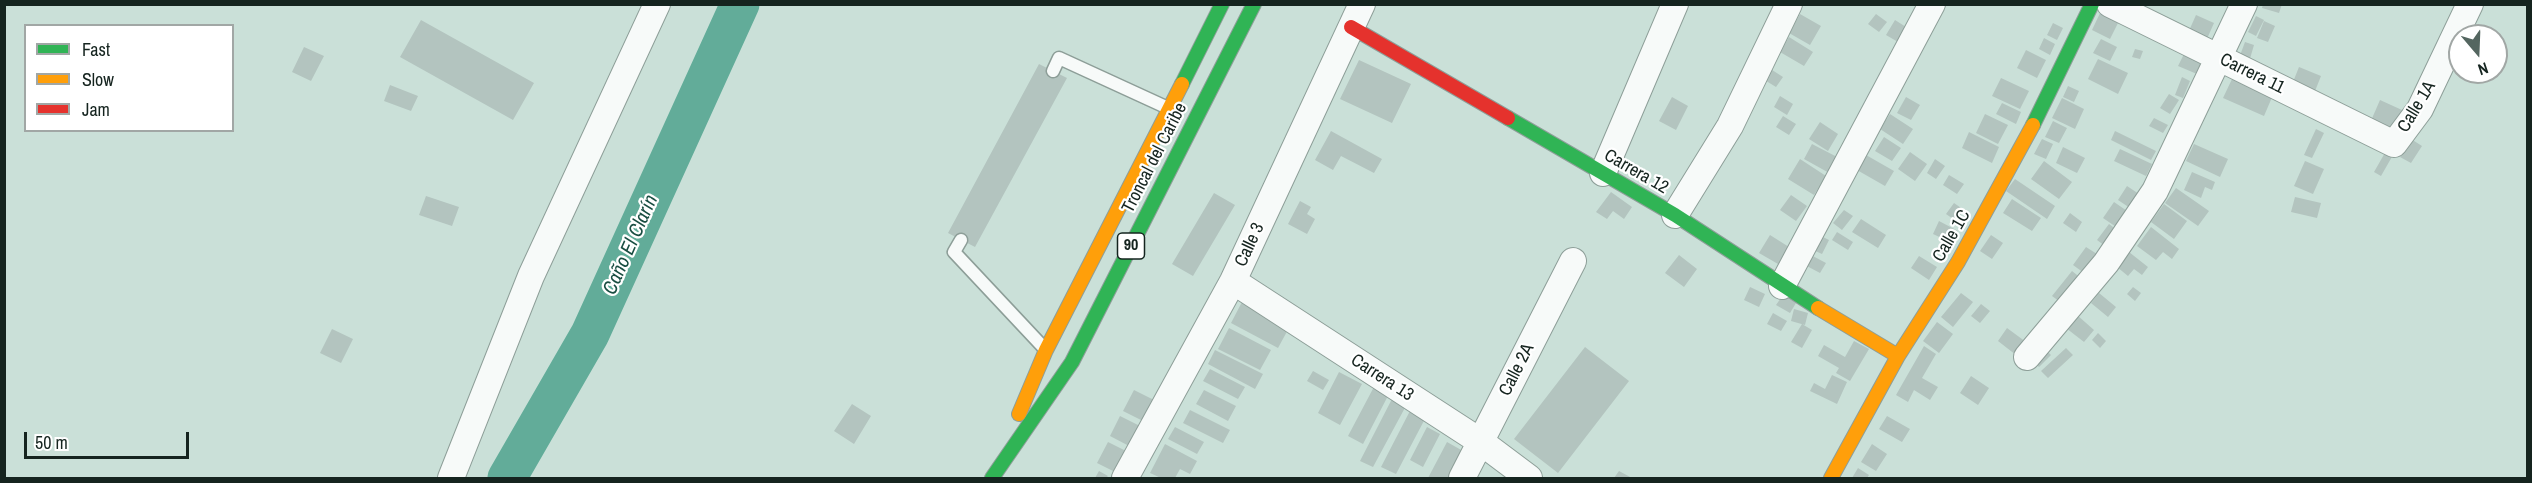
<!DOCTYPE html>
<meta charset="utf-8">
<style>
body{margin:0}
#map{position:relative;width:2532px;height:483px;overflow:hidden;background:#cae0d8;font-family:"Archivo Narrow",sans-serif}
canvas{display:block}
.frame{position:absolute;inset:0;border:6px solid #15241f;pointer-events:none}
.legend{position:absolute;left:24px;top:24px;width:210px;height:108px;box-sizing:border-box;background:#fff;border:2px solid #a1a7a5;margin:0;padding:8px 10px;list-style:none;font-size:18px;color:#15241f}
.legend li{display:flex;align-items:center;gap:12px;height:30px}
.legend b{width:30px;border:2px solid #a1a7a5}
.north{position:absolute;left:2448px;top:24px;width:60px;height:60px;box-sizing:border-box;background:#fff;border:2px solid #a1a7a5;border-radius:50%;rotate:161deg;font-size:16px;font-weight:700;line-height:24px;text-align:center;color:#15241f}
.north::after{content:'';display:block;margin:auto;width:21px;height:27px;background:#546660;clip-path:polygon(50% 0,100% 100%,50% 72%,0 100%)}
.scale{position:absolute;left:24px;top:432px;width:165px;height:27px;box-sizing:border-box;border:3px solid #15241f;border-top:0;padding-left:8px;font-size:18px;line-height:21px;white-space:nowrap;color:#15241f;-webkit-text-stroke:4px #fff;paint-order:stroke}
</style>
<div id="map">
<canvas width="2532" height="483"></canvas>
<div class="frame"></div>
<ul class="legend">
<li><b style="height:8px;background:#30b455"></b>Fast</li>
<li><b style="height:8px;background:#ff9f0a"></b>Slow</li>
<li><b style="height:8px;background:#e5322d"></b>Jam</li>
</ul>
<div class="north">N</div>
<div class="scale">50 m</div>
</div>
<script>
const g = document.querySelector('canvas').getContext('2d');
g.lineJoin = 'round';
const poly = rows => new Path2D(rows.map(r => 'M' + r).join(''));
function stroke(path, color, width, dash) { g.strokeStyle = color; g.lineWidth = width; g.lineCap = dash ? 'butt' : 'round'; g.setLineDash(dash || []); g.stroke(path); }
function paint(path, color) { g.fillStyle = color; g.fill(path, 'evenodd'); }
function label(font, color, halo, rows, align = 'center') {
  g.font = font + ' "Archivo Narrow",sans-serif'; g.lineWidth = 4.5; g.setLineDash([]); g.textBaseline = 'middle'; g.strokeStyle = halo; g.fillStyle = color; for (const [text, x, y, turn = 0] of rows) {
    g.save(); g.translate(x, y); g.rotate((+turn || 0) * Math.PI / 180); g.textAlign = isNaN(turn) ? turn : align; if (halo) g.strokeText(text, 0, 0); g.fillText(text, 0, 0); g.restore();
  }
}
const river = poly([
 [507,478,590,334,740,4]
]);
const building = poly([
 [2263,4,2282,4,2279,13,2262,8],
 [2101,11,2119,21,2110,39,2092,30],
 [1800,14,1821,26,1810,45,1789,33],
 [1876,14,1887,22,1879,32,1868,24],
 [2196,15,2214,23,2206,41,2188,33],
 [2256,16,2264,20,2256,36,2248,32],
 [421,20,534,83,513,120,400,57],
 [1895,20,1906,27,1898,42,1886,35],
 [2264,21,2275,26,2268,42,2257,38],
 [2053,23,2063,28,2057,40,2047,35],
 [1789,37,1813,52,1804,66,1780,52],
 [2044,38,2055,44,2050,55,2039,49],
 [2101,39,2117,47,2110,61,2093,53],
 [2245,42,2254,45,2249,62,2239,58],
 [304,47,324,56,311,81,292,72],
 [2135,49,2143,51,2140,59,2132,57],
 [2026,50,2046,60,2037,78,2017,68],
 [2185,52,2203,60,2197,74,2178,66],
 [2098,59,2128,73,2118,94,2088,79],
 [1359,60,1411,84,1392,123,1340,99],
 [1039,64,1067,78,975,247,948,233],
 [2299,67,2321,76,2313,96,2291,87],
 [1769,68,1783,77,1776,87,1763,79],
 [2182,77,2190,81,2183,98,2175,95],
 [2233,77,2273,95,2264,116,2223,98],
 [2001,78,2029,91,2020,109,1992,96],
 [390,85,418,96,411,111,384,101],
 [2068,86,2079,91,2074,102,2063,97],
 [2169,94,2179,100,2170,114,2160,108],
 [1780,96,1793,104,1787,115,1774,107],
 [1672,97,1688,106,1676,130,1659,121],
 [1906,97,1920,105,1911,120,1897,113],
 [2062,98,2084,109,2075,129,2052,118],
 [2380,100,2402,110,2392,133,2370,123],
 [2002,103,2021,112,2016,124,1996,114],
 [1890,114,1913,129,1903,144,1880,129],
 [1985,114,2008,125,1998,144,1976,133],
 [1783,116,1796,124,1789,135,1776,127],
 [2154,118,2168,125,2163,133,2149,126],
 [2053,121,2067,128,2059,143,2045,137],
 [1820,122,1838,134,1828,151,1809,139],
 [2316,129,2324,133,2312,158,2304,155],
 [1331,131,1382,159,1374,173,1341,156,1333,170,1315,160],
 [2115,131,2156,151,2151,160,2111,140],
 [1969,132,1999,147,1992,163,1962,148],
 [1884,137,1901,148,1892,161,1875,151],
 [2042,139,2053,144,2046,159,2034,154],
 [2411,139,2422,146,2411,163,2400,157],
 [1812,144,1839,158,1831,174,1804,159],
 [2194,144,2228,159,2220,177,2186,161],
 [2063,147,2085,158,2077,173,2056,163],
 [2120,149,2152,164,2146,176,2114,161],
 [2386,151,2393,155,2381,176,2374,172],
 [1910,152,1927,164,1915,181,1898,169],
 [1866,155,1894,171,1885,186,1857,170],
 [1800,159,1826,176,1814,195,1788,179],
 [1935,159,1945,166,1936,179,1927,173],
 [2044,161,2072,182,2059,199,2031,179],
 [2305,161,2324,169,2313,194,2294,186],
 [2192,172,2215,182,2212,190,2205,187,2201,198,2184,190],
 [1949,175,1964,184,1957,194,1943,185],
 [2015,179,2055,206,2047,219,2006,191],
 [2127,186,2139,194,2130,208,2118,200],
 [2176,188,2209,211,2198,226,2165,203],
 [1611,192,1632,207,1624,219,1613,211,1607,219,1596,212],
 [1214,193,1235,205,1193,276,1172,264],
 [1791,195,1807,206,1796,221,1780,210],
 [426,196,459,207,452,226,419,215],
 [2295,197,2321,203,2317,218,2291,212],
 [2012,199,2041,218,2032,231,2003,213],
 [1300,201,1311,207,1307,214,1315,219,1307,234,1288,224],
 [2114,202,2133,215,2122,231,2103,218],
 [1954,203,1964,210,1956,221,1946,214],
 [2164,204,2187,221,2174,239,2151,222],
 [1844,210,1853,216,1842,230,1833,223],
 [2070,213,2082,222,2076,232,2063,223],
 [1861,219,1886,235,1878,248,1852,232],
 [1939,221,1958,231,1952,243,1933,234],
 [2109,224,2121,233,2109,249,2097,240],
 [2151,227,2179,249,2172,259,2163,252,2156,260,2137,246],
 [1837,232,1853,242,1848,250,1832,240],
 [1770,235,1789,247,1778,264,1759,253],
 [1819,235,1829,240,1822,254,1811,249],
 [1991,235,2003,243,1992,259,1980,251],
 [2086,247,2097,254,2084,273,2073,265],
 [2129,252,2148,267,2142,275,2134,269,2128,276,2117,267],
 [1809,254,1826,263,1820,273,1803,264],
 [1679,255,1697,269,1684,287,1665,273],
 [1919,256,1937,267,1929,280,1911,268],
 [2072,271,2082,279,2063,304,2052,296],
 [1750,287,1765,294,1759,307,1744,300],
 [2133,287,2141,293,2135,301,2127,294],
 [1961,293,1973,302,1953,327,1941,317],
 [2099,293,2116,307,2108,317,2091,303],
 [1783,295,1796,303,1790,313,1776,305],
 [1242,302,1290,326,1278,348,1231,323],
 [1981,304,1990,311,1980,323,1971,316],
 [1794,309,1808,313,1805,325,1791,321],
 [1773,313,1787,321,1781,331,1767,324],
 [2077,315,2094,330,2084,342,2066,328],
 [1937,322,1953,334,1939,353,1923,341],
 [1802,324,1812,330,1802,348,1791,342],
 [1229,328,1271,350,1260,370,1218,349],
 [2007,328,2026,342,2016,355,1998,341],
 [332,329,353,339,341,363,320,353],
 [2098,333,2106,341,2100,348,2092,340],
 [1854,341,1869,349,1850,381,1836,373,1839,368,1818,356,1824,345,1845,357],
 [1924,346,1936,354,1922,378,1938,387,1930,400,1914,390,1908,402,1896,395],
 [1585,347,1629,381,1558,473,1514,439],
 [2066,348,2073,355,2048,378,2041,371],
 [2045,349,2051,355,2039,367,2034,362],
 [1215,350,1263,374,1255,389,1208,364],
 [1210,369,1245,387,1238,399,1203,381],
 [1313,371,1329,380,1323,390,1307,381],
 [1339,372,1362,384,1340,425,1318,413],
 [1832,375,1847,382,1837,404,1810,391,1814,383,1825,389],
 [1971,376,1989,388,1978,405,1960,393],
 [1376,383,1391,390,1363,444,1348,436],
 [1134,390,1158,402,1147,423,1123,411],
 [1204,390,1236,406,1228,421,1196,404],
 [1393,397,1407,404,1373,467,1360,461],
 [852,404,871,416,854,444,834,431],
 [1412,407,1427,415,1396,474,1381,467],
 [1190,410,1230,430,1223,443,1183,423],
 [1120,416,1142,427,1131,447,1110,436],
 [1887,416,1910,429,1902,442,1879,429],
 [1175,427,1204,442,1197,454,1168,439],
 [1427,427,1440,434,1423,467,1410,460],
 [1108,442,1128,452,1117,473,1097,463],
 [1447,442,1463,451,1449,478,1428,478],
 [1165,444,1197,461,1190,474,1180,469,1175,478,1161,478,1150,473],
 [1872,444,1887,454,1876,471,1861,462],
 [1858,468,1869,475,1867,478,1852,478],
 [1099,471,1108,476,1106,478,1095,478],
 [1619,471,1632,478,1614,478]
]);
const lane = poly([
 [1053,71,1059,58,1168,108],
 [961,240,954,252,1044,348]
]);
const street = poly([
 [2110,4,2394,144,2420,109,2470,4],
 [1603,173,1675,4],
 [1675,215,1730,126,1789,4],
 [1233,281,1481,442,1529,478],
 [1782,286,1932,4],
 [2027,357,2106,263,2155,191,2244,4],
 [451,478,531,276,657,4],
 [1125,478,1233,281,1362,4],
 [1462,478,1573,261]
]);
const fast = poly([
 [1182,84,1222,4],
 [1508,118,1675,215,1818,308],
 [2033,125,2092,4],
 [992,478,1072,362,1254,4]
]);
const slow = poly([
 [1818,308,1898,356],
 [1019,414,1046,350,1182,84],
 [1831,478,1898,356,1958,262,2033,125]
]);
const jam = poly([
 [1351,27,1508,118]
]);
const shields = [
 [1131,246,27]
];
const shieldNames = [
 ["90",1131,246]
];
const streetNames = [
 ["Carrera 11",2252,74,26],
 ["Calle 1A",2417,107,-59],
 ["Troncal del Caribe",1155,158,-63],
 ["Carrera 12",1636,172,30],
 ["Calle 1C",1952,236,-60],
 ["Calle 3",1250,245,-65],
 ["Calle 2A",1517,370,-63],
 ["Carrera 13",1382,378,33]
];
const waterNames = [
 ["Caño El Clarín",631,245,-66]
];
stroke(river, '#62ac99', 39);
paint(building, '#b3c4bf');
stroke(lane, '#8d9e98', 15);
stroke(street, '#8d9e98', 28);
stroke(fast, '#8d9e98', 16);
stroke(slow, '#8d9e98', 16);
stroke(jam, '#8d9e98', 16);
stroke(lane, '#f7faf9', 12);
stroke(street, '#f7faf9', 26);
stroke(fast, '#30b455', 14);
stroke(slow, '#ff9f0a', 14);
stroke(jam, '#e5322d', 14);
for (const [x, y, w] of shields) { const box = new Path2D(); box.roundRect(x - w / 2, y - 13, w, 26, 4.5); g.fillStyle = '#fff'; g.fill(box); stroke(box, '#15241f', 1.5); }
label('bold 16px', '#15241f', null, shieldNames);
label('18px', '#15241f', '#fff', streetNames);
label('italic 20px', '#194e42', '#fff', waterNames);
</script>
